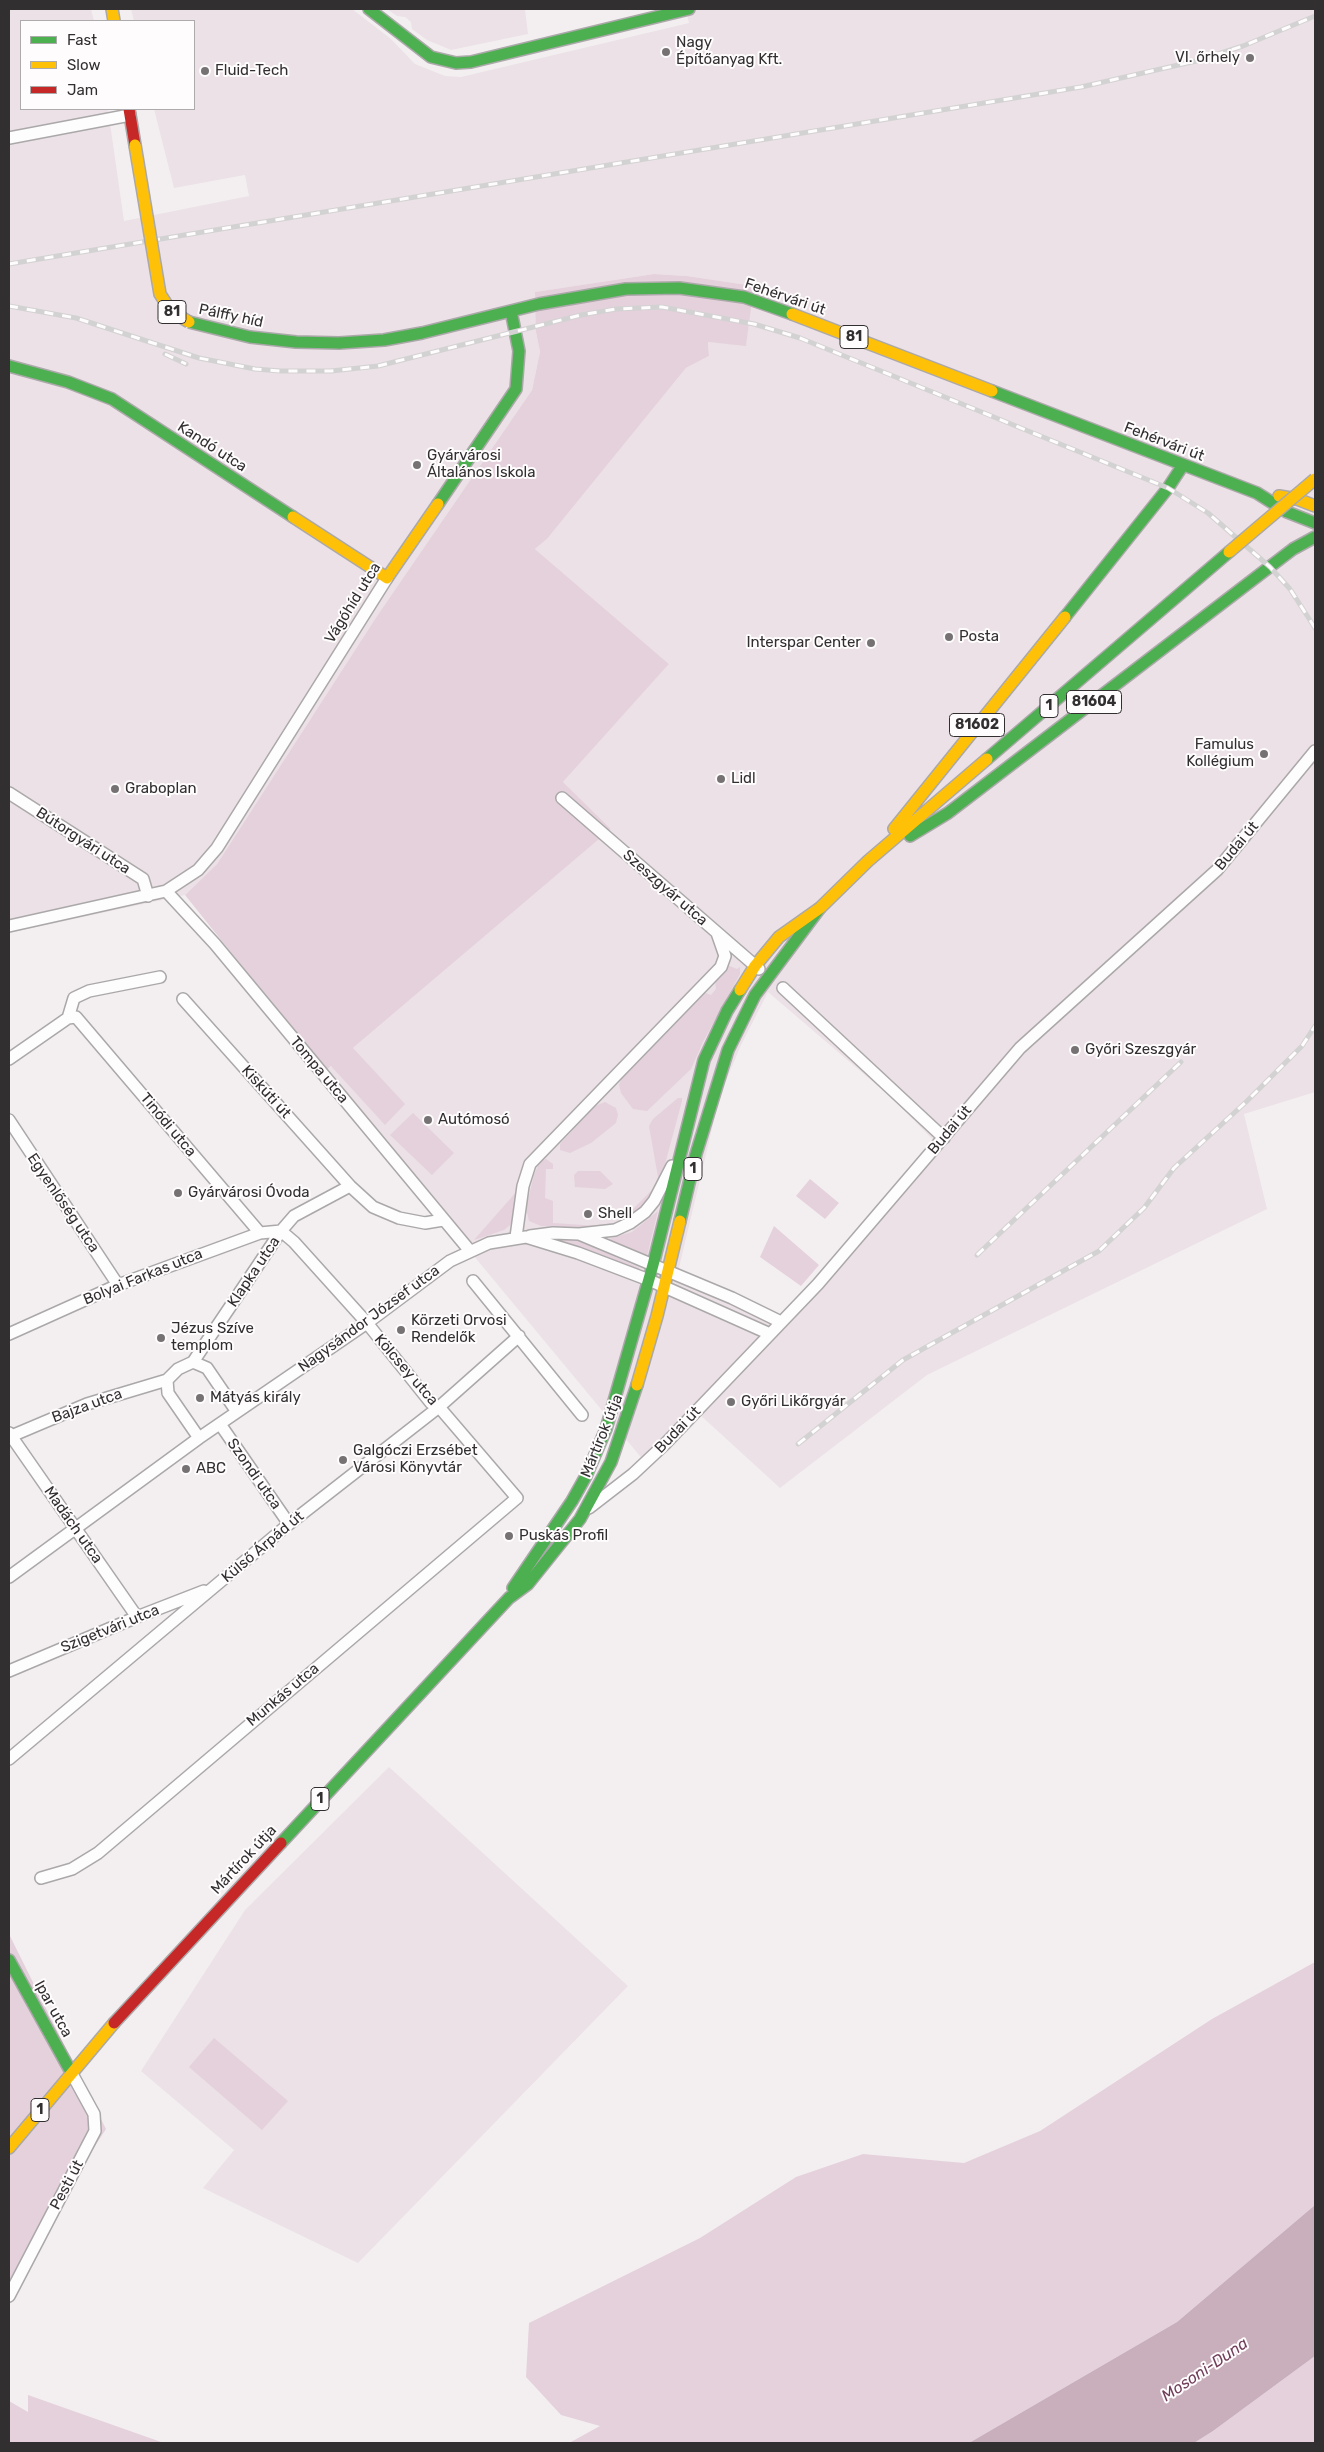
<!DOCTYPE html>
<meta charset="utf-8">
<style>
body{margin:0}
#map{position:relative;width:1324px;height:2452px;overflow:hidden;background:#f3eff1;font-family:Rubik,sans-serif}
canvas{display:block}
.frame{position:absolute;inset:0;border:10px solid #322f31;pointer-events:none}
.legend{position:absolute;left:20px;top:20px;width:175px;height:90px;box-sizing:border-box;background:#fffcfd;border:1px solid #adaaab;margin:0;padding:6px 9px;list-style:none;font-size:15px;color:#322f31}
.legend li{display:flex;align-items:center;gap:10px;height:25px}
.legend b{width:25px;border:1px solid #adaaab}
</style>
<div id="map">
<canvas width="1324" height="2452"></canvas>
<div class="frame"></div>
<ul class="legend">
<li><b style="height:6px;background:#4caf50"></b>Fast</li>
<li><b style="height:6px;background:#ffc107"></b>Slow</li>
<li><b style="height:6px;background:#c62828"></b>Jam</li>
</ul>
</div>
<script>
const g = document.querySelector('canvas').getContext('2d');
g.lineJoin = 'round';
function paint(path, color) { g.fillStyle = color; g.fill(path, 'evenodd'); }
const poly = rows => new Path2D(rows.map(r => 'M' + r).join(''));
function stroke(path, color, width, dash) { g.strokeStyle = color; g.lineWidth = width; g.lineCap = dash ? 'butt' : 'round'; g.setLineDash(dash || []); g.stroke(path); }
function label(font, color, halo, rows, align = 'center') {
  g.font = font + ' Rubik,sans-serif'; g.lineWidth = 4; g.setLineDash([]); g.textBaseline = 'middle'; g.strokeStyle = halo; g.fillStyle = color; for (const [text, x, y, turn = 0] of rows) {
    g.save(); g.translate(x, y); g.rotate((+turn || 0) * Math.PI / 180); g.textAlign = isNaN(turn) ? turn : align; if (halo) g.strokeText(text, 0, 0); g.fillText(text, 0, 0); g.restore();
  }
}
const built = poly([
 [9,9,91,9,94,21,21,21,21,109,108,109,124,221,249,196,245,175,174,188,154,109,194,109,194,21,134,21,131,9,352,9,391,39,415,64,445,76,461,77,689,23,686,9,1315,9,1315,1092,1244,1114,1267,1209,927,1375,780,1488,698,1413,649,1467,478,1261,326,1071,611,829,563,782,669,664,535,549,547,539,686,368,709,356,708,342,746,345,753,286,687,276,654,274,536,292,536,332,540,352,532,390,377,616,217,864,185,895,9,933],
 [768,992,893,1099,941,1148,786,1322,678,1272,720,1095,741,1045],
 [387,9,525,9,528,34,451,50,427,40,412,29,411,22,405,17,397,16],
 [389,1767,628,1986,358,2263,203,2188,234,2150,141,2071,245,1910]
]);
const green = poly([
 [654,274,687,276,754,286,746,346,708,342,709,356,686,368,547,539,535,549,669,664,563,782,611,829,353,1048,405,1104,385,1125,331,1066,326,1071,185,895,217,864,377,616,532,390,540,352,536,332,535,292],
 [727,965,737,969,740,967,740,974,703,1042,691,1069,647,1111,633,1109,621,1093,619,1085,622,1078,703,992,711,995,716,989,715,981],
 [678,1098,682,1098,682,1101,661,1179,650,1202,632,1219,603,1229,541,1226,529,1221,526,1208,534,1175,540,1161,546,1159,553,1164,553,1169,546,1169,545,1198,553,1201,553,1223,599,1226,621,1221,654,1188,658,1177,649,1126,653,1119],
 [605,1102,616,1108,618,1115,616,1123,591,1143,570,1153,560,1150,560,1144,595,1106],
 [413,1113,454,1153,432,1175,390,1135],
 [578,1171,600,1171,613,1184,605,1189,575,1187,574,1175],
 [810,1179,839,1203,825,1219,796,1196],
 [518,1190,514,1218,510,1225,504,1230,474,1240],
 [658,1211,647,1256,605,1240,632,1232],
 [774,1226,819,1265,801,1286,760,1257],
 [545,1237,577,1240,640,1268,635,1271,578,1247],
 [9,1934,106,2129,59,2202,9,2302],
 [1315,1962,1315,2205,1177,2322,969,2443,569,2443,600,2426,561,2415,526,2377,529,2323,700,2238,796,2177,863,2154,964,2163,1040,2131,1212,2019],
 [214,2038,288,2101,262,2130,189,2067],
 [1315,2356,1315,2443,1194,2443,1213,2431],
 [28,2395,164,2443,9,2443,9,2401,28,2412]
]);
const water = poly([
 [1315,2205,1315,2356,1213,2431,1194,2443,969,2443,1177,2322]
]);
const street = poly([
 [9,138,130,115],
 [9,793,143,879,148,896],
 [562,798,759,969],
 [166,891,215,944,470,1251],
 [9,926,166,891,198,870,217,848,387,578],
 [783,988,944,1138],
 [183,999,350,1186],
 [68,1018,74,998,89,991,160,977],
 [9,1059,68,1018,76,1017,260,1233],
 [9,1120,118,1285],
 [579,1234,732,1298,781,1322],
 [530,1236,553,1233,579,1234,615,1230,630,1223,645,1212,654,1201,672,1166],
 [516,1237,523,1186,530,1164,721,967,725,956,717,933],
 [473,1281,582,1415],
 [9,1334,118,1285,260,1233,281,1231,294,1242,367,1323,431,1403,439,1407,517,1498,98,1853,72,1869,41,1878],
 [193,1362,281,1231,294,1216,350,1186,373,1207,399,1218,425,1223,443,1220],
 [220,1424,289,1524],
 [9,1433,137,1617],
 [9,1437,87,1404,167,1380],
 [199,1438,168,1393,167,1380,178,1369,193,1362,207,1368,237,1412],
 [589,1508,633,1474,665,1444,818,1284,1020,1048,1217,870,1315,751],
 [9,1577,199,1438,367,1323,450,1261,489,1243,526,1237,578,1253,649,1280,770,1334],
 [9,1671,137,1617,204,1591],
 [9,1759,289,1524,439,1407,519,1336],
 [9,2296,95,2131,94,2114,71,2072]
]);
const fast = poly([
 [369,9,431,57,456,63,471,62,689,9],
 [339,343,384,340,422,333,539,304,626,289,679,288,744,297,792,314],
 [9,366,68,382,112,399,293,517],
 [992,391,1257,493,1287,512,1315,523],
 [438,504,516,389,519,351,511,311],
 [1065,617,1168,488,1183,465],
 [987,759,1229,552],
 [910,836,948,813,1293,549,1315,537],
 [680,1221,696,1154,728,1050,755,995,820,908],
 [513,1588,572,1501,586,1476,606,1429,653,1265,704,1060,727,1011,740,990],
 [281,1843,509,1598,528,1584,580,1519,611,1462,637,1385],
 [9,1960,71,2072]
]);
const slow = poly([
 [112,9,114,21],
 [792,314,992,391],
 [1279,496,1297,499,1315,506],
 [293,517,387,578,438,504],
 [894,829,1065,617],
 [740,990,755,966,779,937,820,908,868,861,987,759],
 [637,1385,657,1316,680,1221],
 [9,2148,114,2023]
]);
const jam = poly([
 [129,109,135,145],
 [114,2023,281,1843]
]);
const rail = poly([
 [9,264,1081,87,1196,61,1243,46,1315,16],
 [9,306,76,318,199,358,255,369,281,371,331,371,378,366,581,315,616,309,662,307,754,324,800,338,1168,488,1208,513,1270,567,1290,589,1315,628],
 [165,354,186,364],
 [977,1255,1181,1062],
 [798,1444,903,1360,1099,1251,1144,1208,1174,1168,1246,1102,1302,1046,1315,1026]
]);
const fastBridge = poly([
 [189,322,250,337,296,342,339,343]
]);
const slowBridge = poly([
 [135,145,160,294,171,311,189,322],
 [1229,552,1315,479]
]);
const markers = [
 [666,52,5,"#767274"],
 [1250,58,5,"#767274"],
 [205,71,5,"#767274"],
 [417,465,5,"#767274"],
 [949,637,5,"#767274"],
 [871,643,5,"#767274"],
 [1264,754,5,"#767274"],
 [721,779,5,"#767274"],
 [115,789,5,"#767274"],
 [1075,1050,5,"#767274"],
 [428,1120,5,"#767274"],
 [178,1193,5,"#767274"],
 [588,1214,5,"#767274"],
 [401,1330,5,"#767274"],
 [161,1338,5,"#767274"],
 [200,1398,5,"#767274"],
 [731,1402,5,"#767274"],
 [343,1460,5,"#767274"],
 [186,1469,5,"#767274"],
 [509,1536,5,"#767274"]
];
const shields = [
 [172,312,28],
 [854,337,28],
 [1094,702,55],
 [1049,706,18],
 [977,725,55],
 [693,1169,18],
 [320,1799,18],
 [40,2110,18]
];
const shieldNames = [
 ["81",172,312],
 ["81",854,337],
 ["81604",1094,702],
 ["1",1049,706],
 ["81602",977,725],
 ["1",693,1169],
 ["1",320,1799],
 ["1",40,2110]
];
const poiNames = [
 ["Nagy",676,43],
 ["Építőanyag Kft.",676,60],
 ["VI. őrhely",1240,58,"right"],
 ["Fluid-Tech",215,71],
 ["Gyárvárosi",427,456],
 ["Általános Iskola",427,473],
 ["Posta",959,637],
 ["Interspar Center",861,643,"right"],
 ["Famulus",1254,745,"right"],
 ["Kollégium",1254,762,"right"],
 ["Lidl",731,779],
 ["Graboplan",125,789],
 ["Győri Szeszgyár",1085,1050],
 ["Autómosó",438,1120],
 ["Gyárvárosi Óvoda",188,1193],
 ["Shell",598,1214],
 ["Körzeti Orvosi",411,1321],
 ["Rendelők",411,1338],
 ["Jézus Szíve",171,1329],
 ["templom",171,1346],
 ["Mátyás király",210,1398],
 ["Győri Likőrgyár",741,1402],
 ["Galgóczi Erzsébet",353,1451],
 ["Városi Könyvtár",353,1468],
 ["ABC",196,1469],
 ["Puskás Profil",519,1536]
];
const streetNames = [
 ["Fehérvári út",785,297,19],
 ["Pálffy híd",231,316,12],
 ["Fehérvári út",1164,442,21],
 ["Kandó utca",212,447,33],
 ["Vágóhíd utca",353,603,-58],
 ["Bútorgyári utca",83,841,33],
 ["Budai út",1237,846,-50],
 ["Szeszgyár utca",665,888,41],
 ["Tompa utca",319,1070,50],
 ["Kiskúti út",266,1092,48],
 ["Tinódi utca",168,1125,50],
 ["Budai út",950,1130,-50],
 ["Egyenlőség utca",63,1203,56],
 ["Klapka utca",254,1272,-56],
 ["Bolyai Farkas utca",143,1277,-22],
 ["Nagysándor József utca",369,1319,-36],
 ["Kölcsey utca",406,1370,49],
 ["Bajza utca",87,1406,-20],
 ["Budai út",678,1430,-46],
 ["Mártírok útja",602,1436,-68],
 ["Szondi utca",254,1474,55],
 ["Madách utca",73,1525,55],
 ["Külső Árpád út",263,1547,-40],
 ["Szigetvári utca",110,1629,-22],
 ["Munkás utca",283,1695,-40],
 ["Mártírok útja",244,1860,-47],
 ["Ipar utca",53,2009,61],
 ["Pesti út",67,2185,-62]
];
const waterNames = [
 ["Mosoni-Duna",1205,2370,-34]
];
paint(built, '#ebe1e6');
paint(green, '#e5d1db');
paint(water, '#c8afbb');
stroke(street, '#aba8a9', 14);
stroke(fast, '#aba8a9', 14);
stroke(slow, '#aba8a9', 14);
stroke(jam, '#aba8a9', 14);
stroke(street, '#fdfdfd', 11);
stroke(fast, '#4caf50', 11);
stroke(slow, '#ffc107', 11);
stroke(jam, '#c62828', 11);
stroke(rail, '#d3d2d2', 5);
stroke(rail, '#fffcfd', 3, [9]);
stroke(fastBridge, '#aba8a9', 14, []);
stroke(slowBridge, '#aba8a9', 14, []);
stroke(fastBridge, '#4caf50', 11);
stroke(slowBridge, '#ffc107', 11);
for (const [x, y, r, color] of markers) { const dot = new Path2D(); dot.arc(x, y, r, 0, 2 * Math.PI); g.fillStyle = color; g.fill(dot); stroke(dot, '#fffcfd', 2); }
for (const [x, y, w] of shields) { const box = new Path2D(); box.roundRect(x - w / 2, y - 11.5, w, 23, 4); g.fillStyle = '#fffcfd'; g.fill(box); stroke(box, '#322f31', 1); }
label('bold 14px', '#322f31', null, shieldNames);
label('15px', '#322f31', '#fffcfd', poiNames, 'left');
label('15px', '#322f31', '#fffcfd', streetNames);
label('italic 16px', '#703e59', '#fffcfd', waterNames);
</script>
